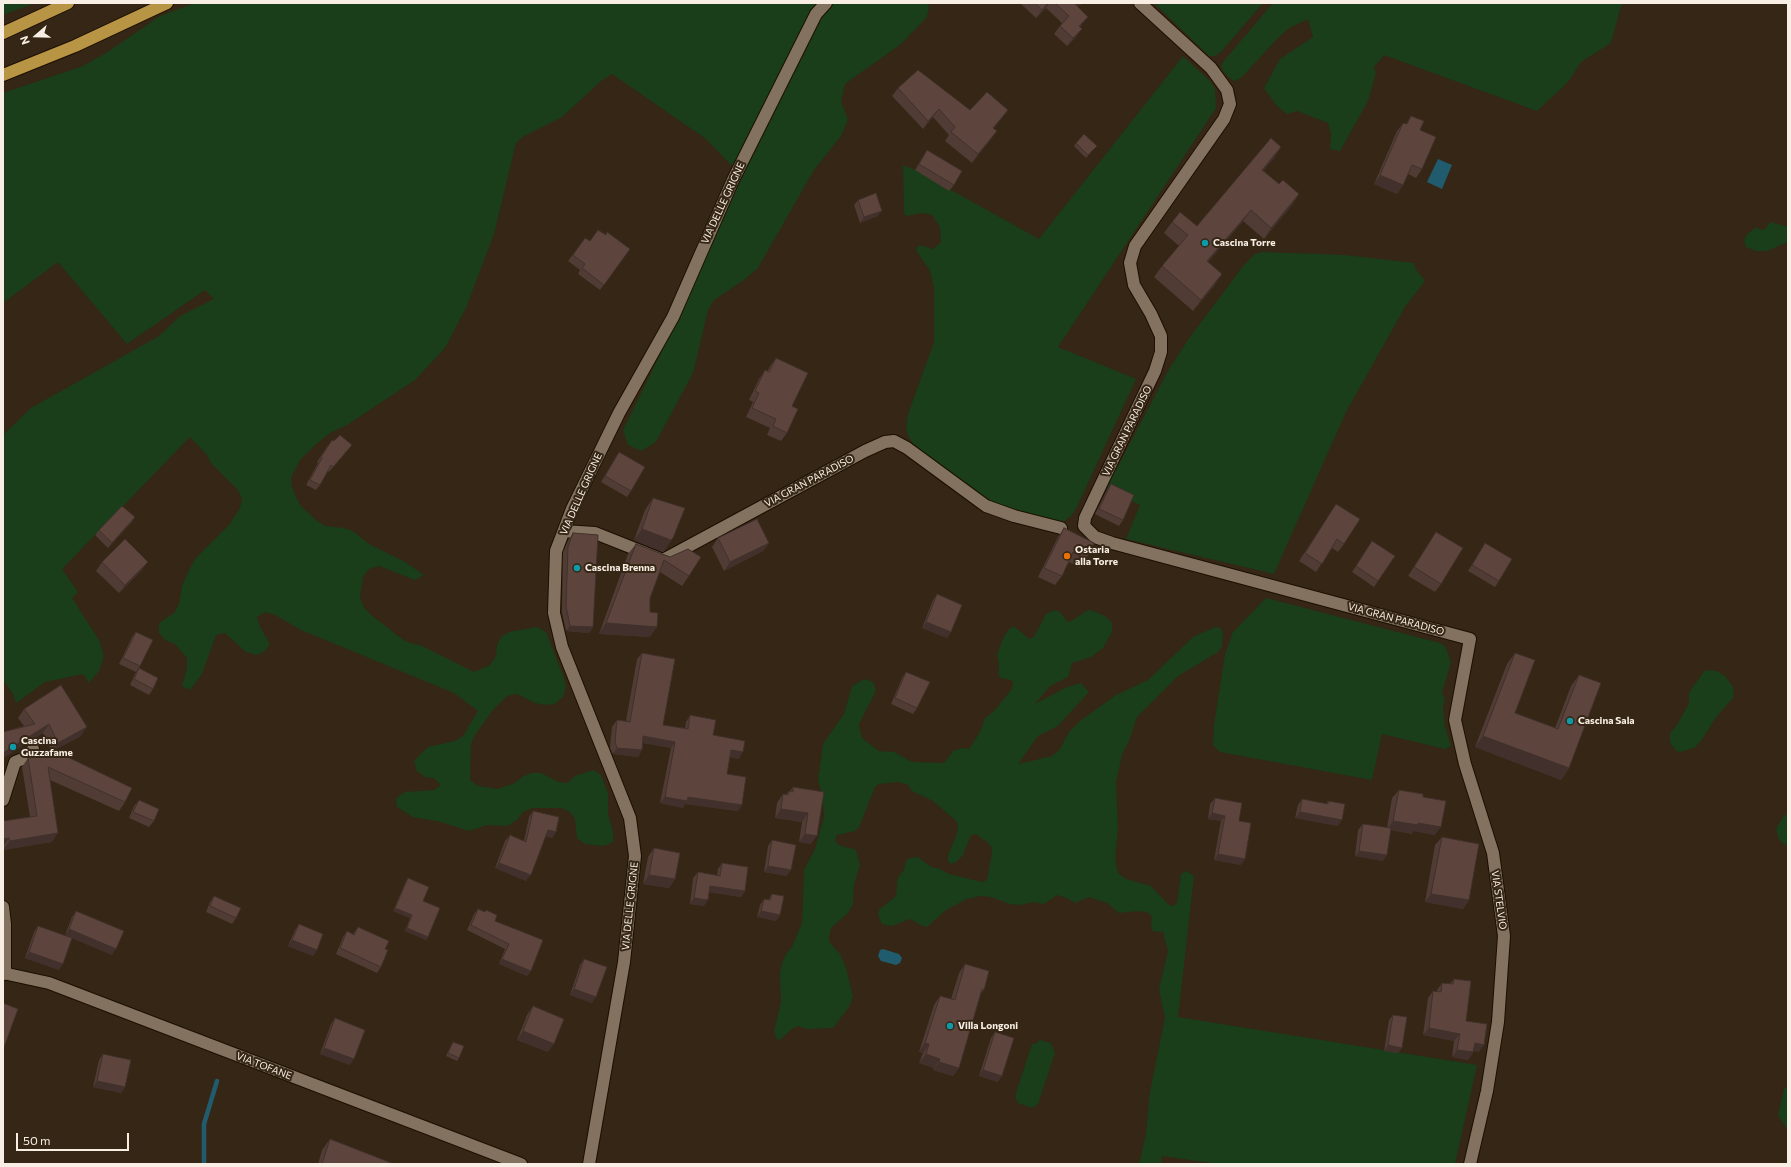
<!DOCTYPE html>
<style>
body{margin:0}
#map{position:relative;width:1791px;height:1167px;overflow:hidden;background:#352615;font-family:Commissioner,sans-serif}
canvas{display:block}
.frame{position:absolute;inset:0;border:4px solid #f8eee3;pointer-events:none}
.north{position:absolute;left:16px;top:16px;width:40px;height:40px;-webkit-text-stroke:3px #352615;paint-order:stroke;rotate:250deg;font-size:11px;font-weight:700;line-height:16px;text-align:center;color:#f8eee3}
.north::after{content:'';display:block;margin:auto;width:14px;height:18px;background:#f8eee3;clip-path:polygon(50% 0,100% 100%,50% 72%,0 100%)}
.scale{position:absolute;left:16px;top:1133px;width:113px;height:18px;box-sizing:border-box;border:2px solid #f8eee3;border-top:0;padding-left:5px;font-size:12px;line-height:14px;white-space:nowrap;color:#f8eee3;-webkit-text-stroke:3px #352615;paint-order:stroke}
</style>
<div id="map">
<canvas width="1791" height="1167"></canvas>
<div class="frame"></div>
<div class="north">N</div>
<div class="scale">50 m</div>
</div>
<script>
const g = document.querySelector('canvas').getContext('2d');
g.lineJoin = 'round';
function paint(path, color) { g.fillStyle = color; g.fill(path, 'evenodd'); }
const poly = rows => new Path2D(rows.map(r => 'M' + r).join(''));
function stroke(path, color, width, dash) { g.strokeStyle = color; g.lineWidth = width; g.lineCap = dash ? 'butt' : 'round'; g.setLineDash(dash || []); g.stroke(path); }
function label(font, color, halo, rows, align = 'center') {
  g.font = font + ' Commissioner,sans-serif'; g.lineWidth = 4; g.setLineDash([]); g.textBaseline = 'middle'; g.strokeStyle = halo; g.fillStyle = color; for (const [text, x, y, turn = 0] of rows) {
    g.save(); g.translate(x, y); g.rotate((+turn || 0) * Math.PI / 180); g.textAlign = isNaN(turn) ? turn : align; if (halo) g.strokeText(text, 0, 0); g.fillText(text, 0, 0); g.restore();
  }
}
const green = poly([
 [3,3,35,3,3,15],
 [195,3,928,3,929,7,927,17,901,44,845,84,841,102,848,120,841,136,814,170,758,268,744,280,714,300,708,310,693,373,656,442,641,451,628,445,623,430,683,308,737,171,706,139,612,74,601,81,562,117,524,136,516,143,494,234,466,308,445,348,415,380,347,425,330,433,314,446,300,460,291,478,292,487,296,497,301,506,316,520,325,526,344,528,353,531,369,544,407,563,424,575,415,580,379,566,369,569,363,577,360,597,363,606,370,614,402,639,410,643,420,645,474,672,490,665,496,656,497,645,501,637,509,632,537,627,546,632,564,678,566,688,563,697,555,704,545,705,535,703,517,694,507,696,493,710,475,735,471,744,470,780,478,786,498,789,515,783,522,777,531,773,541,773,559,782,568,783,575,776,593,770,601,775,608,794,608,814,613,832,613,842,604,846,585,844,577,838,575,819,570,812,561,808,532,808,523,812,517,820,507,826,487,825,469,831,441,822,413,817,397,807,396,798,405,792,434,790,441,785,434,778,425,777,417,771,414,761,428,747,455,741,463,736,478,711,454,693,301,630,275,615,266,612,257,617,260,627,270,644,264,652,256,655,246,652,225,633,216,635,202,674,190,690,182,686,187,668,187,658,175,644,165,640,159,633,159,623,174,613,179,604,182,586,190,568,195,559,229,525,240,508,242,499,238,490,211,463,207,455,190,437,62,569,78,592,72,598,99,640,104,656,99,671,89,683,83,674,45,682,16,703,13,694,3,680,3,435,31,408,159,336,180,316,214,299,205,290,127,344,58,262,3,303,3,93,83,66,109,51,160,16],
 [1154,3,1263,3,1221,52,1215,56,1209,56],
 [1273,3,1625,3,1621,6,1611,43,1581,62,1568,82,1537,111,1384,55,1374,67,1376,73,1368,101,1340,151,1330,149,1331,134,1328,123,1297,111,1287,114,1277,106,1264,88,1280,59,1313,37,1308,19,1289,28,1277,39,1241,78,1234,81,1228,77,1223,71,1221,66,1223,62],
 [1183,56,1211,82,1215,89,1216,108,1058,347,1136,379,1076,509,1071,516,1061,523,986,503,916,448,908,436,906,428,908,414,934,342,934,287,930,271,916,250,919,245,933,249,941,242,940,227,932,215,922,213,906,216,904,212,903,165,915,170,1039,239],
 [1770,222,1788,227,1788,242,1767,251,1756,251,1746,247,1744,240,1747,234,1757,227,1761,230,1765,229],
 [1262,252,1345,255,1414,263,1415,268,1425,281,1405,307,1346,412,1274,574,1126,539,1140,505,1106,489,1169,369,1190,337,1244,265,1255,254],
 [1266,598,1440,643,1445,646,1451,662,1442,693,1445,699,1443,709,1445,727,1451,746,1445,749,1382,734,1372,780,1220,752,1213,745,1214,725,1225,654,1233,632],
 [1055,610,1060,612,1066,620,1070,622,1086,611,1091,610,1105,616,1112,623,1112,632,1103,648,1091,657,1072,663,1068,677,1050,686,1035,704,1067,687,1081,683,1089,692,1058,726,1038,736,1018,764,1052,756,1060,749,1069,732,1080,721,1116,695,1148,680,1193,637,1215,627,1220,628,1223,632,1222,647,1218,652,1178,676,1137,717,1129,741,1122,755,1116,783,1118,828,1115,858,1118,873,1126,879,1151,886,1169,905,1174,906,1177,903,1181,874,1186,871,1194,876,1178,1017,1477,1065,1455,1164,1219,1164,1162,1156,1161,1164,1139,1164,1146,1134,1150,1092,1165,1018,1159,989,1168,951,1163,932,1153,931,1151,927,1152,917,1149,913,1139,911,1119,913,1107,903,1089,897,1075,903,1067,898,1056,895,1052,899,1043,904,1034,902,1020,905,1010,904,991,897,981,896,967,899,946,910,927,927,923,926,910,919,892,926,882,924,878,915,879,910,896,896,898,877,904,870,906,861,910,858,918,857,931,867,940,869,949,874,982,882,987,880,992,853,991,846,988,843,976,834,971,835,963,855,956,862,951,864,948,861,948,856,957,833,958,824,955,820,933,801,912,791,908,785,898,782,879,784,875,787,859,827,855,831,837,835,835,840,837,844,842,846,856,850,860,865,854,884,853,904,848,913,831,928,829,938,830,943,840,954,846,968,853,997,849,1007,833,1028,807,1029,798,1026,793,1028,781,1039,777,1040,774,1031,781,1002,780,973,782,963,786,954,792,947,802,923,804,870,815,849,824,817,823,799,818,780,823,744,844,714,852,686,864,679,873,682,875,687,876,691,859,724,862,738,879,751,894,752,912,762,944,763,953,751,962,748,969,749,980,732,985,718,993,712,1012,689,1013,683,1011,680,1001,678,998,674,999,665,997,655,1004,636,1010,628,1015,627,1029,639,1034,637,1046,614],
 [1705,670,1717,671,1725,676,1734,688,1733,698,1717,716,1701,741,1694,748,1680,752,1676,751,1670,742,1670,733,1677,725,1689,703,1689,693,1692,688],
 [1788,813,1788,847,1779,840,1776,829,1783,817],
 [1040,1040,1051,1043,1055,1053,1038,1104,1032,1108,1018,1103,1015,1096,1032,1044,1037,1043],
 [1788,1086,1788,1131,1778,1115,1784,1089]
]);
const water = poly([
 [1438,159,1452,165,1442,189,1427,182],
 [883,949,899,954,902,958,900,963,896,965,881,961,878,956,880,950]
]);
const stream = poly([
 [204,1164,204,1124,217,1081]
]);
const minor = poly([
 [1140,3,1211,68,1227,90,1230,104,1224,119,1135,246,1130,263,1134,285,1151,314,1161,336,1161,352,1155,371,1085,518,1084,526,1095,537,1112,543,1470,639,1455,720,1465,764,1493,853,1504,936,1498,1022,1487,1091,1470,1164],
 [564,531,595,533,663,560,865,451,885,442,894,441,907,448,986,506,1014,516,1061,528],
 [3,800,15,762,30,756,33,749],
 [3,907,5,924,5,974],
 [3,973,49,983,521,1164],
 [589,1164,624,962,635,856,630,818,562,647,554,613,556,551,572,509,619,413,673,317,733,180,816,14,826,3]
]);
const highway = poly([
 [3,33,68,3],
 [3,75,75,46,167,3]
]);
const wall = poly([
 [1020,3,1085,3,1077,6,1082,25,1080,27,1082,29,1076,37,1067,46,1054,34,1062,23,1046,8,1036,18],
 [898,88,970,110,1008,110,994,128,991,139,972,163,945,141,949,135,933,117,923,129,892,96],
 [1411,116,1420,130,1422,169,1416,178,1408,174,1403,185,1397,194,1374,184,1397,131,1403,123,1406,124],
 [1076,143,1097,146,1086,158,1074,146],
 [1281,147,1274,158,1263,170,1279,184,1299,194,1292,205,1264,239,1243,221,1208,262,1215,285,1193,311,1154,277,1162,266,1179,246,1164,233,1172,222,1197,226],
 [927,150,954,185,949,191,915,170],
 [858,200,878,216,860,223,854,205],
 [607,232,630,249,600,290,578,274,580,270,568,261,585,238,590,241,605,235],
 [776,358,792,406,787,433,781,441,767,435,770,428,746,417,753,402,749,400,759,379,765,370,767,372,770,366],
 [328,445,348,450,329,472,328,471,320,485,316,490,306,485,318,463,317,462],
 [619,452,631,491,627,497,601,482],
 [1111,484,1123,520,1119,526,1095,514,1107,490],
 [653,498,665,550,663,552,634,540,645,510],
 [1336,504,1344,544,1338,552,1332,548,1316,572,1299,561],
 [135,517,132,522,108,548,95,535,99,530],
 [1064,528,1086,559,1080,568,1069,562,1062,576,1055,585,1038,577,1058,537],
 [1436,532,1441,584,1435,592,1408,576,1430,541],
 [573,533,593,627,589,633,566,631,562,612,563,552,569,539],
 [718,538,769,543,763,551,724,571,712,547],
 [1372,541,1395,556,1374,587,1352,572],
 [1485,543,1499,581,1495,587,1468,571],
 [636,544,670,557,689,576,682,586,660,572,650,598,650,637,599,634,628,554],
 [102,562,142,570,119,593,96,571],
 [937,594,951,632,947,638,922,628,933,600],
 [136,632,140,666,136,672,119,664,132,637],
 [642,653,663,725,685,728,686,722,690,715,713,735,739,759,730,757,727,774,738,811,685,804,683,808,660,803,671,748,643,743,642,750,638,757,613,754,610,748,612,727,617,720,626,721,637,659],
 [1515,653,1515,713,1555,728,1571,686,1579,675,1569,768,1561,780,1475,747,1507,664],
 [139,668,153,689,149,695,130,685,135,674],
 [906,672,917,708,913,714,891,704,902,678],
 [24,709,81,736,54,750,125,802,119,811,50,780,52,842,3,850,3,821,30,817,22,767,28,758,51,750,43,733,3,758,3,732,24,726,18,718],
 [793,787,824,792,811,844,799,842,802,822,775,818,777,803,783,794,786,794,789,791,790,791],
 [1399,790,1423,797,1435,835,1413,831,1412,834,1391,830,1383,861,1355,856,1358,830,1363,824,1387,828,1392,798],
 [1215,798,1239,821,1241,865,1214,860,1221,821,1208,819,1210,804],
 [1302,799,1326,804,1328,801,1338,826,1295,818,1298,805],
 [139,800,154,821,149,827,129,818,134,806],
 [533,811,556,832,552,838,546,836,526,881,495,868,505,841,510,835,524,841,529,817],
 [1442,837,1469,900,1463,909,1425,902,1435,845],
 [772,840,787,876,764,872,768,846],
 [654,848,675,879,669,888,643,884,648,857],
 [722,863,745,891,741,897,709,892,704,906,690,904,693,878,698,872,717,875,718,869],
 [408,878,423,901,428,937,426,940,405,931,410,918,393,911,406,881],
 [772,894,780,915,776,921,757,917,760,905,764,899,768,900],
 [214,896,236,918,232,924,206,912,210,902],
 [478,909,484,912,486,910,495,921,531,971,527,976,499,964,505,949,467,930,474,914],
 [76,911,112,955,72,938,59,970,25,958,34,932,38,926,72,938,65,935,72,917],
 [299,924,317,950,313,956,288,946,295,930],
 [358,927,385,949,381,967,377,973,336,954,343,937,347,931,353,934],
 [584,959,592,1003,570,995,580,965],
 [965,964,984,990,981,993,959,1068,953,1076,933,1070,934,1068,919,1063,923,1053,919,1052,934,1005,940,996,951,999,959,973],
 [1454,979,1466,1021,1479,1052,1474,1051,1468,1060,1452,1057,1454,1041,1423,1035,1428,998,1433,991,1437,992,1437,990,1442,983,1450,984],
 [533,1006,548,1052,517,1040,527,1015],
 [1393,1015,1402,1048,1398,1053,1384,1051,1389,1020],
 [335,1018,350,1065,320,1054,331,1024],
 [995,1032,998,1082,979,1076,991,1038],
 [453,1042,459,1058,457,1061,446,1056,451,1045],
 [103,1054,125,1087,121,1093,93,1087,99,1060],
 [330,1139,394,1164,318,1164,322,1150]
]);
const shadedWall = poly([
 [1048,3,1049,3,1046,8,1036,18,1042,10],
 [1070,3,1085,3,1066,9],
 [1088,17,1082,25,1073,34,1079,26],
 [1082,29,1076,37,1067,46,1073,38],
 [939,109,933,117,923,129,928,121],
 [1008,110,1002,118,987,136,993,128],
 [997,131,991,139,972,163,978,154],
 [1281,147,1274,158,1255,181,1262,170],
 [1380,175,1403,185,1397,194,1374,184],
 [1299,194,1292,205,1264,239,1271,228],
 [1251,210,1243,221,1200,272,1207,261],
 [882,211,878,216,860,223,864,217],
 [1222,274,1215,285,1193,311,1201,300],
 [135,517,132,522,108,548,112,543],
 [642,529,673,538,665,550,663,552,634,540],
 [769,543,763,551,724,571,730,562],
 [148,562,142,570,119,593,125,585],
 [926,622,951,632,947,638,922,628],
 [606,623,657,627,650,637,599,634],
 [570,626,593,627,589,633,566,631],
 [49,724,43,733,3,758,3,753],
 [87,727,81,736,52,751,58,743],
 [643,736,675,742,671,748,639,742],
 [1483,736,1569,768,1561,780,1475,747],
 [617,748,642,750,638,757,613,754],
 [731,750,743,752,739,759,727,756],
 [665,797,688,797,742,805,738,811,685,804,683,808,660,803],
 [781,809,808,813,802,822,775,818],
 [1300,812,1342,820,1338,826,1295,818],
 [1212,813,1225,816,1221,821,1208,819],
 [1393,821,1418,823,1441,827,1435,835,1413,831,1412,834,1387,829],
 [548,830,556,832,552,838,544,836],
 [58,833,52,842,3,850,10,841],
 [805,834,817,836,811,844,799,842],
 [9,838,3,846,3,839],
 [1359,851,1387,855,1383,861,1355,856],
 [1218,854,1245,859,1241,865,1214,860],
 [499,863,531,875,526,881,495,868],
 [768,866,791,870,787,876,764,872],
 [649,875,675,879,669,888,643,884],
 [710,886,745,891,741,897,706,892],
 [1431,894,1469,900,1463,909,1425,902],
 [694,898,708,900,704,906,690,904],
 [395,908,412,915,410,918,393,911],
 [761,911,780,915,776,921,757,917],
 [407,928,428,937,426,940,405,931],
 [69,929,116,949,112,955,65,935],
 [292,940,317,950,313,956,288,946],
 [29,952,63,964,59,970,25,958],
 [502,959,531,971,527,976,499,964],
 [574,989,596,997,592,1003,570,995],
 [1429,1028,1460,1034,1454,1041,1423,1035],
 [523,1031,554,1044,548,1052,517,1040],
 [925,1043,929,1044,923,1053,919,1052],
 [1475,1043,1484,1045,1479,1052,1469,1050],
 [1388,1045,1402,1048,1398,1053,1384,1051],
 [324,1048,354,1059,350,1065,320,1054],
 [1457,1050,1473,1052,1468,1060,1452,1057],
 [926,1054,940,1059,934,1068,919,1063],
 [939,1062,959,1068,953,1076,933,1070],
 [983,1070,1002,1076,998,1082,979,1076],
 [97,1081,125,1087,121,1093,93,1087]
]);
const building = poly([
 [1035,3,1048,3,1042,10,1035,3],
 [1055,3,1074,3,1088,17,1079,26,1082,29,1073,38,1060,26,1069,16,1055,3],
 [918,70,970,110,987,92,1008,110,993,128,997,131,978,154,951,132,955,127,939,109,928,121,898,88,918,70],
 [1411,116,1424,121,1420,130,1436,137,1422,169,1412,165,1403,185,1380,175,1403,123,1407,124,1411,116],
 [1084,134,1097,146,1088,155,1076,143,1084,134],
 [1271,138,1281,147,1262,170,1279,184,1283,180,1299,194,1271,228,1251,210,1207,261,1222,274,1201,300,1162,266,1188,235,1172,222,1180,212,1197,226,1271,138],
 [927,150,962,171,954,185,919,164,927,150],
 [876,193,882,211,864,217,858,200,876,193],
 [598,230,606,235,607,232,630,249,604,285,582,268,585,264,573,255,585,238,590,241,598,230],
 [776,358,808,373,792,406,798,409,787,433,773,426,776,419,752,408,759,393,755,391,765,370,769,372,776,358],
 [340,435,352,445,333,467,331,465,320,485,310,480,322,458,321,457,332,440,334,441,340,435],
 [619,452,645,467,631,491,605,476,619,452],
 [1111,484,1134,495,1123,520,1099,509,1111,484],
 [653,498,685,508,673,538,671,540,642,529,653,498],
 [1336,504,1360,519,1344,544,1337,539,1322,564,1305,553,1336,504],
 [122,506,135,517,112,543,99,530,122,506],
 [757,519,769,543,730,562,718,538,757,519],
 [1064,528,1094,543,1086,559,1073,552,1062,576,1044,568,1064,528],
 [1436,532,1463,548,1441,584,1414,567,1436,532],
 [573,533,598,535,593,627,570,626,566,606,568,547,573,533],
 [125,539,148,562,125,585,102,562,125,539],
 [1372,541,1395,556,1378,581,1356,566,1372,541],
 [1485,543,1512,559,1499,581,1472,565,1485,543],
 [636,544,670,557,688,549,701,557,689,576,664,560,650,598,650,612,658,613,657,627,606,623,636,544],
 [937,594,962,605,951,632,926,622,937,594],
 [136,632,153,640,140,666,123,658,136,632],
 [642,653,675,659,663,725,688,729,690,715,716,720,713,735,745,741,743,752,731,750,727,774,746,777,742,805,688,797,687,801,665,797,675,742,643,736,642,750,617,748,615,742,617,720,630,722,642,653],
 [1515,653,1535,660,1515,713,1558,729,1579,675,1601,683,1569,768,1483,736,1515,653],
 [139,668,158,678,153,689,134,679,139,668],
 [906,672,930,682,917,708,895,698,906,672],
 [61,685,87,727,58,743,49,724,3,753,3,732,35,724,24,709,61,685],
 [53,750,132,788,125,802,48,767,58,833,10,841,9,838,3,839,3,821,37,816,28,758,41,752,53,750],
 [793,787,824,792,817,836,805,834,808,813,781,809,783,794,788,795,789,791,793,792,793,787],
 [1399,790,1423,794,1423,797,1446,801,1441,827,1418,823,1418,825,1393,821,1399,790],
 [1215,798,1242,803,1239,821,1251,823,1245,859,1218,854,1225,816,1212,813,1215,798],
 [1302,799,1328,804,1328,801,1345,804,1342,820,1300,812,1302,799],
 [139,800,159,809,154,821,133,812,139,800],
 [533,811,559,817,556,832,548,830,531,875,499,863,510,835,526,842,533,811],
 [1363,824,1391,828,1387,855,1359,851,1363,824],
 [1442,837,1479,844,1469,900,1431,894,1442,837],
 [772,840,796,845,791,870,768,866,772,840],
 [654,848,680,853,675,879,649,875,654,848],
 [722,863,748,867,745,891,710,886,708,900,694,898,698,872,720,876,722,863],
 [408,878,429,887,423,901,440,908,428,937,407,928,412,915,395,908,408,878],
 [772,894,784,896,780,915,761,911,764,899,770,900,772,894],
 [214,896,241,908,236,918,210,906,214,896],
 [478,909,485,912,486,910,497,915,495,921,543,940,531,971,502,959,509,944,471,925,478,909],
 [76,911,124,931,116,949,69,929,76,911],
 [299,924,323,934,317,950,292,940,299,924],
 [38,926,72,938,63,964,29,952,38,926],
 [358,927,389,941,385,949,388,950,381,967,340,948,347,931,354,935,358,927],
 [584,959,607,967,596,997,574,989,584,959],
 [965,964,989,971,984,990,982,989,959,1068,939,1062,940,1059,926,1054,929,1044,925,1043,940,996,955,1000,965,964],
 [1454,979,1471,981,1466,1021,1487,1024,1484,1045,1475,1043,1473,1052,1457,1050,1460,1034,1429,1028,1433,991,1441,992,1442,983,1453,984,1454,979],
 [3,1003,18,1009,3,1050,3,1003],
 [533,1006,564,1019,554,1044,523,1031,533,1006],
 [1393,1015,1407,1017,1402,1048,1388,1045,1393,1015],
 [335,1018,365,1030,354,1059,324,1048,335,1018],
 [995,1032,1014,1038,1002,1076,983,1070,995,1032],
 [453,1042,464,1046,459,1058,448,1053,453,1042],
 [103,1054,131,1060,125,1087,97,1081,103,1054],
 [330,1139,394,1164,322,1164,330,1139]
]);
const markers = [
 [1205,243,4,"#0f9aa8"],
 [1067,556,4,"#e8710a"],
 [577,568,4,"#0f9aa8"],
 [1570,721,4,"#0f9aa8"],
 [13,747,4,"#0f9aa8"],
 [950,1026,4,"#0f9aa8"]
];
const streetNames = [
 ["VIA DELLE GRIGNE",723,203,-65],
 ["VIA GRAN PARADISO",1127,431,-64],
 ["VIA GRAN PARADISO",809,481,-28],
 ["VIA DELLE GRIGNE",581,494,-66],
 ["VIA GRAN PARADISO",1396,619,15],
 ["VIA STELVIO",1499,900,82],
 ["VIA DELLE GRIGNE",630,906,-84],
 ["VIA TOFANE",264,1066,21]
];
const poiNames = [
 ["Cascina Torre",1213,243],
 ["Ostaria",1075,550],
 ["alla Torre",1075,562],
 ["Cascina Brenna",585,568],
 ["Cascina Sala",1578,721],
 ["Cascina",21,741],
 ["Guzzafame",21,753],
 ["Villa Longoni",958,1026]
];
paint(green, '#193e19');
paint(water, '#215c6e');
stroke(stream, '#215c6e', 4.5);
stroke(minor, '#1c0f01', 14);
stroke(highway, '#1c0f01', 14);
stroke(minor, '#83725f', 12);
stroke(highway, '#b89545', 12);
paint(wall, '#503b35');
paint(shadedWall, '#41302b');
paint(building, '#5d453e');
stroke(building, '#41302b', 1);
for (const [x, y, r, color] of markers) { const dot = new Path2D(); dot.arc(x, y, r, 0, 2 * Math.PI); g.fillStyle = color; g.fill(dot); stroke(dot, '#352615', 1.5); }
label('10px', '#f8eee3', '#352615', streetNames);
label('bold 10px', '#f8eee3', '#352615', poiNames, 'left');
</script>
